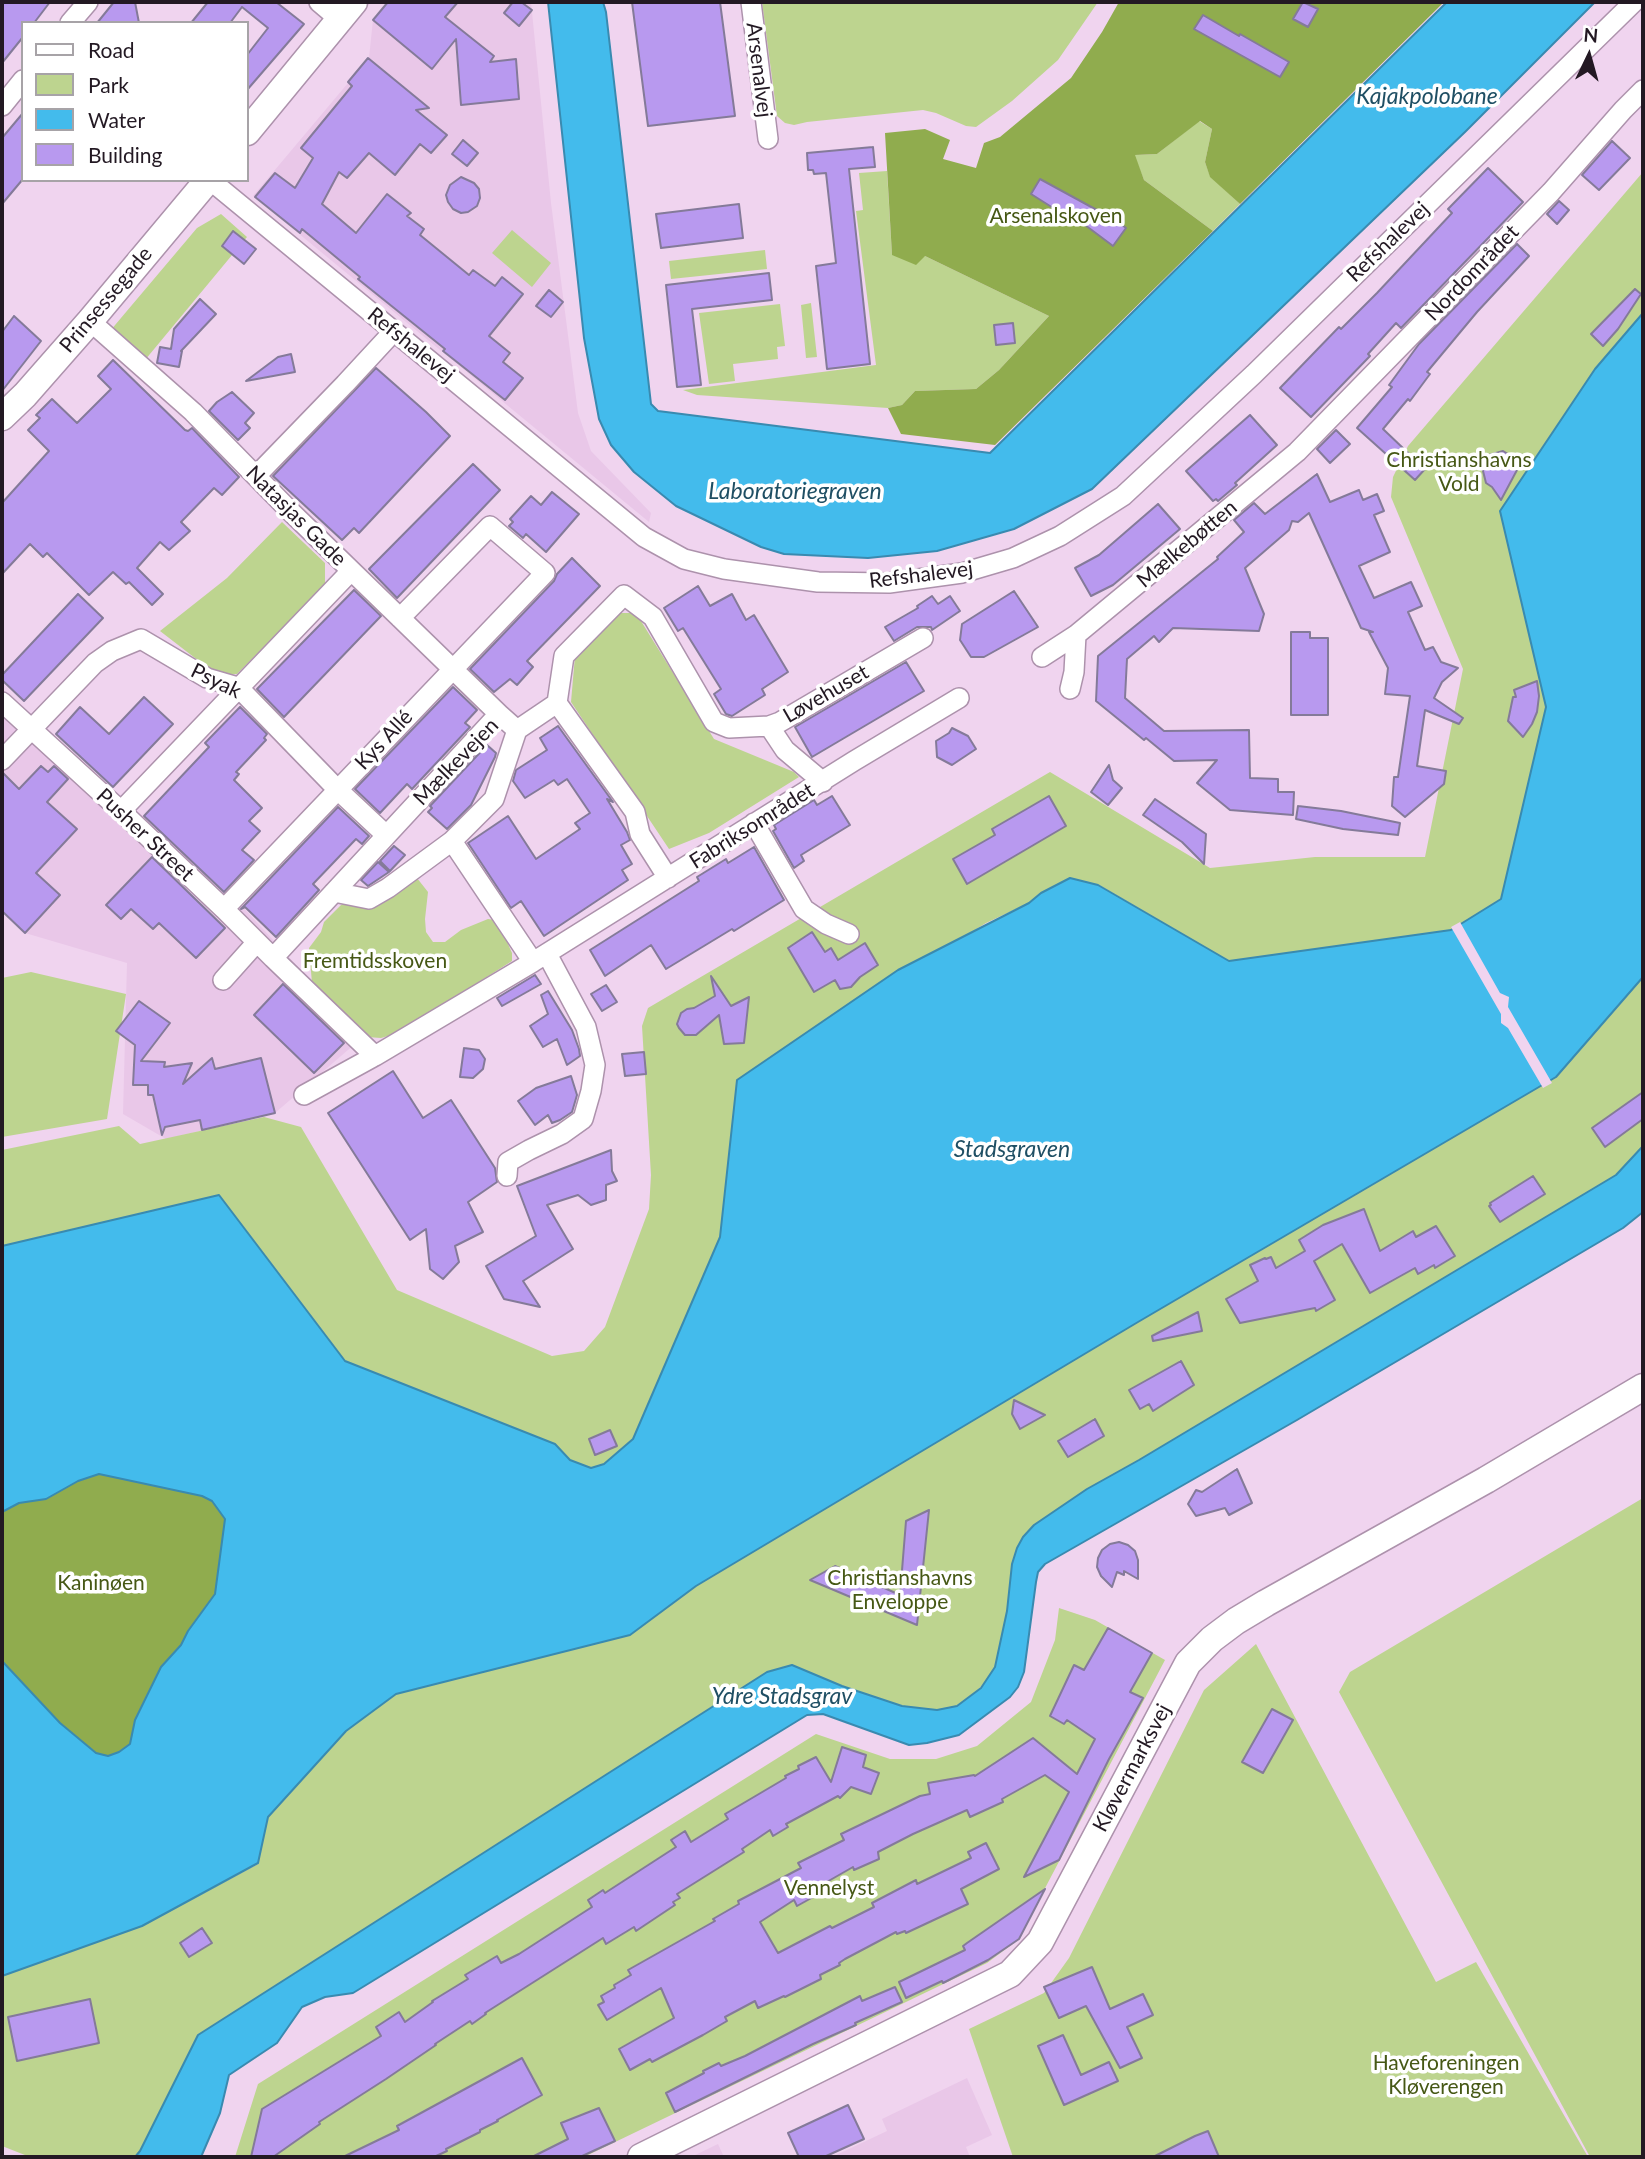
<!DOCTYPE html>
<meta charset="utf-8">
<style>
body{margin:0}
#map{position:relative;width:1645px;height:2159px;overflow:hidden;background:#f0d4ef;font-family:Lato,sans-serif}
canvas{display:block}
.frame{position:absolute;inset:0;border:4px solid #231923;pointer-events:none}
.legend{position:absolute;left:21px;top:21px;width:228px;height:161px;box-sizing:border-box;background:#fff;border:2px solid #a7a3a7;margin:0;padding:9px 12px;list-style:none;font-size:21px;color:#231923}
.legend li{display:flex;align-items:center;gap:14px;height:35px}
.legend b{width:35px;border:2px solid #a7a3a7}
.north{position:absolute;left:1554px;top:21px;width:70px;height:70px;-webkit-text-stroke:5px #fff;paint-order:stroke;rotate:5deg;font-size:19px;font-weight:700;line-height:28px;text-align:center;color:#231923}
.north::after{content:'';display:block;margin:auto;width:24px;height:32px;background:#231923;clip-path:polygon(50% 0,100% 100%,50% 72%,0 100%)}
</style>
<div id="map">
<canvas width="1645" height="2159"></canvas>
<div class="frame"></div>
<ul class="legend">
<li><b style="height:9px;background:#fff"></b>Road</li>
<li><b style="height:19px;background:#bdd48f"></b>Park</li>
<li><b style="height:19px;background:#43bbec"></b>Water</li>
<li><b style="height:19px;background:#b899ef"></b>Building</li>
</ul>
<div class="north">N</div>
</div>
<script>
const g = document.querySelector('canvas').getContext('2d');
g.lineJoin = 'round';
function paint(path, color) { g.fillStyle = color; g.fill(path, 'evenodd'); }
const poly = rows => new Path2D(rows.map(r => 'M' + r).join(''));
function stroke(path, color, width, dash) { g.strokeStyle = color; g.lineWidth = width; g.lineCap = dash ? 'butt' : 'round'; g.setLineDash(dash || []); g.stroke(path); }
function label(font, color, halo, rows, align = 'center') {
  g.font = font + ' Lato,sans-serif'; g.lineWidth = 7; g.setLineDash([]); g.textBaseline = 'middle'; g.strokeStyle = halo; g.fillStyle = color; for (const [text, x, y, turn = 0] of rows) {
    g.save(); g.translate(x, y); g.rotate((+turn || 0) * Math.PI / 180); g.textAlign = isNaN(turn) ? turn : align; if (halo) g.strokeText(text, 0, 0); g.fillText(text, 0, 0); g.restore();
  }
}
const built = poly([
 [388,2,531,2,551,203,578,413,591,451,651,513,649,522,253,196,369,58,373,20],
 [2,689,238,902,363,1037,275,1113,166,1139,123,1114,127,963,25,933,2,911,2,851,29,821,2,796],
 [967,2078,992,2135,966,2147,970,2157,832,2157,887,2131,882,2119],
 [718,2144,724,2157,691,2157]
]);
const green = poly([
 [762,2,1098,2,1058,60,1012,101,976,127,966,126,936,113,923,110,807,122,794,125,785,123,777,116],
 [1199,121,1212,129,1205,162,1210,176,1240,204,1213,231,1144,180,1134,155,1157,154],
 [887,171,892,255,925,256,1049,316,999,370,976,389,915,391,902,405,888,408,697,395,683,390,876,365,856,211,863,210,859,173],
 [1643,172,1643,313,1595,369,1500,511,1546,707,1501,899,1451,930,1229,961,1099,885,1041,893,1029,903,986,923,737,1080,720,1237,633,1439,604,1464,591,1468,570,1460,555,1444,345,1361,219,1195,2,1246,2,1150,119,1126,140,1144,264,1117,301,1127,397,1290,552,1356,584,1351,605,1327,649,1209,651,1175,642,1026,648,1008,1050,772,1210,868,1315,857,1425,857,1463,669,1391,497,1393,477,1408,446],
 [221,214,247,237,145,360,110,331,197,228],
 [512,230,551,263,532,287,492,253],
 [765,250,767,269,671,279,669,261],
 [811,303,817,357,806,358,801,305],
 [780,304,785,346,777,347,778,359,733,364,735,381,709,384,699,313],
 [282,522,325,563,325,585,237,674,217,675,160,631,227,578],
 [619,613,636,613,714,739,794,772,799,777,709,833,669,849,571,702,575,656],
 [413,873,428,892,425,919,426,932,433,942,445,942,461,930,488,919,495,920,501,928,512,953,512,961,422,1018,388,1036,381,1038,367,1037,312,983,309,948,321,932,324,922,341,905],
 [31,972,126,994,107,1119,2,1137,2,978],
 [1643,977,1643,1146,1616,1175,1139,1460,1087,1489,1034,1525,1012,1564,1007,1611,995,1667,990,1677,972,1696,956,1706,937,1710,902,1706,842,1686,792,1665,767,1672,198,2035,140,2151,135,2157,30,2157,2,2146,2,1976,142,1926,258,1864,268,1817,346,1731,396,1694,630,1635,696,1586,1138,1322,1556,1077],
 [1643,1498,1643,2157,1590,2157,1339,1692,1350,1672],
 [1059,1608,1095,1620,1165,1660,1023,1930,1014,1943,987,1963,584,2157,235,2157,258,2084,816,1734,890,1759,936,1759,977,1746,1031,1702,1055,1640],
 [1256,1644,1436,1982,1476,1962,1588,2157,1013,2157,969,2029,1044,1993,1069,1958,1204,1690]
]);
const forest = poly([
 [1119,2,1444,2,1240,204,1210,177,1205,162,1212,129,1200,121,1157,154,1135,155,1144,180,1213,231,995,445,901,434,888,408,902,405,915,391,976,389,999,370,1049,316,925,256,916,265,892,255,885,133,925,129,950,140,943,159,976,168,984,143,1000,137,1071,78,1102,32],
 [99,1474,202,1496,212,1501,225,1519,215,1594,188,1631,181,1645,161,1667,135,1720,130,1744,119,1752,107,1756,96,1753,60,1723,2,1661,2,1512,19,1503,46,1499,78,1481]
]);
const water = poly([
 [548,2,603,2,606,12,651,404,658,411,990,453,1447,2,1595,2,1465,132,1092,489,1014,529,937,551,868,558,784,554,761,547,676,506,634,472,611,445,599,419,584,338,548,2],
 [1643,313,1643,977,1556,1077,1138,1322,696,1586,630,1635,396,1694,346,1731,268,1817,258,1863,142,1926,2,1976,2,1661,60,1723,96,1753,108,1756,119,1752,130,1744,135,1720,161,1667,181,1645,188,1631,215,1594,225,1519,212,1501,202,1496,99,1474,78,1481,46,1499,19,1503,2,1512,2,1246,219,1195,345,1361,555,1444,570,1460,591,1468,604,1464,633,1439,720,1237,737,1080,898,970,1029,903,1041,893,1070,878,1098,885,1229,961,1451,930,1501,899,1546,707,1500,511,1595,369,1643,313],
 [1643,1146,1643,1212,1623,1228,1297,1420,1045,1564,1038,1572,1036,1582,1024,1672,1018,1687,1010,1697,959,1735,927,1743,909,1745,823,1714,807,1715,353,1993,325,1997,302,2007,277,2043,229,2075,220,2113,201,2157,135,2157,140,2151,198,2035,767,1672,792,1665,842,1686,902,1706,937,1710,957,1706,981,1688,995,1667,1007,1611,1012,1564,1017,1548,1023,1537,1034,1525,1087,1489,1139,1460,1616,1175,1643,1146]
]);
const pier = poly([
 [1460,922,1500,993,1509,997,1508,1007,1552,1083,1543,1088,1508,1028,1501,1023,1501,1014,1451,927]
]);
const building = poly([
 [2,2,50,2,34,23,23,23,23,37,2,63,2,2],
 [114,2,135,2,139,23,97,23,114,2],
 [208,2,276,2,304,24,247,90,247,55,268,28,242,7,230,23,191,23,208,2],
 [388,2,458,2,445,17,494,56,490,62,516,59,519,99,461,105,456,39,432,69,373,20,388,2],
 [513,2,521,2,532,10,519,26,504,13,513,2],
 [632,2,720,2,735,116,648,126,632,2],
 [1303,2,1318,9,1308,27,1293,19,1303,2],
 [1203,15,1239,36,1240,34,1289,62,1280,77,1194,29,1203,15],
 [368,58,429,108,416,110,447,135,431,153,420,144,395,175,369,153,347,178,339,172,322,204,356,233,387,194,411,213,407,216,424,229,420,235,469,275,473,270,495,286,502,277,523,294,489,336,510,353,503,362,523,378,505,400,443,351,445,349,358,279,360,277,302,229,300,233,255,197,275,173,295,188,313,158,301,148,352,86,348,82,368,58],
 [23,113,23,179,2,204,2,138,23,113],
 [463,140,478,153,467,166,452,154,463,140],
 [1612,141,1630,158,1599,190,1582,175,1612,141],
 [873,147,875,167,849,169,870,364,827,369,816,266,836,263,826,173,814,174,813,170,808,170,807,153,873,147],
 [1488,168,1523,202,1401,328,1396,323,1368,354,1370,356,1311,417,1280,388,1339,327,1341,329,1377,293,1452,213,1448,209,1488,168],
 [461,177,474,183,479,189,480,198,477,206,468,212,461,213,453,209,448,202,446,195,450,185,461,177],
 [1040,179,1117,221,1126,228,1113,246,1081,222,1080,225,1031,194,1040,179],
 [1559,201,1569,210,1557,224,1547,214,1559,201],
 [739,204,743,238,661,248,656,214,739,204],
 [233,231,256,249,244,264,222,246,233,231],
 [1517,244,1529,256,1477,312,1427,372,1430,374,1410,401,1408,399,1383,429,1425,469,1415,480,1357,428,1392,387,1389,385,1419,344,1517,244],
 [769,273,772,300,692,309,701,385,677,387,666,285,769,273],
 [1635,289,1641,294,1618,329,1603,346,1591,334,1635,289],
 [549,290,563,302,551,317,536,306,549,290],
 [200,299,216,314,181,351,182,351,179,367,157,363,160,347,171,349,174,329,200,299],
 [14,316,41,341,2,391,2,332,14,316],
 [1013,323,1015,343,996,345,994,325,1013,323],
 [291,354,295,372,246,381,278,357,291,354],
 [113,360,185,430,188,431,192,428,239,477,222,495,214,488,181,522,190,531,169,550,160,542,137,568,163,594,152,605,129,582,126,584,113,572,89,595,47,553,43,557,30,544,2,574,2,503,49,451,28,430,40,418,36,415,52,399,77,423,111,389,98,376,113,360],
 [376,368,426,412,450,436,359,533,354,528,342,540,273,476,376,368],
 [232,392,254,413,245,423,250,428,238,440,209,411,217,402,232,392],
 [1250,415,1277,445,1235,483,1237,485,1218,501,1216,499,1213,501,1186,471,1250,415],
 [1336,430,1350,444,1330,463,1317,449,1336,430],
 [1503,451,1508,454,1525,455,1501,500,1492,487,1486,483,1482,467,1489,455,1503,451],
 [473,464,500,490,397,598,369,569,473,464],
 [1317,474,1330,502,1359,490,1363,500,1377,494,1384,511,1374,515,1390,552,1359,566,1374,598,1411,582,1422,606,1408,612,1425,650,1433,647,1441,662,1458,668,1442,682,1434,698,1463,718,1459,724,1425,710,1417,766,1446,771,1444,784,1405,817,1392,806,1394,777,1398,777,1410,696,1385,694,1388,668,1369,632,1373,632,1361,628,1309,513,1298,522,1292,521,1289,530,1245,568,1264,614,1259,631,1173,628,1159,642,1154,636,1127,659,1126,678,1125,698,1164,731,1249,730,1250,778,1278,779,1278,792,1294,792,1293,815,1230,810,1197,783,1217,760,1174,761,1146,738,1144,740,1096,701,1098,656,1218,559,1217,557,1244,532,1234,520,1254,503,1265,514,1317,474],
 [552,492,579,514,546,552,526,534,523,538,509,526,513,522,510,519,531,496,541,505,552,492],
 [1158,504,1180,529,1113,585,1091,596,1075,568,1099,555,1158,504],
 [572,558,600,586,527,661,533,667,517,685,510,679,494,692,470,669,554,581,557,574,572,558],
 [698,586,710,606,732,594,746,620,754,615,788,672,762,689,765,695,732,716,726,714,714,694,721,689,683,628,678,631,664,608,698,586],
 [354,590,381,616,284,717,257,689,354,590],
 [1014,591,1038,627,984,657,971,657,960,640,962,624,1014,591],
 [78,594,103,618,24,701,2,680,2,675,78,594],
 [932,596,938,604,950,596,960,611,932,630,931,627,917,627,894,641,885,627,918,608,917,606,932,596],
 [1291,632,1310,632,1310,638,1328,638,1328,715,1291,715,1291,632],
 [906,662,924,691,812,757,795,727,906,662],
 [1537,681,1539,696,1537,712,1532,724,1523,737,1508,721,1513,697,1516,697,1514,690,1537,681],
 [453,687,477,710,465,723,470,727,412,789,407,784,380,813,355,789,453,687],
 [144,697,173,724,113,787,56,734,80,707,109,734,144,697],
 [240,707,267,734,264,738,266,740,236,772,239,774,234,780,262,808,249,821,260,831,242,850,254,860,224,892,144,816,209,747,205,743,240,707],
 [558,726,613,802,607,799,627,832,630,840,621,845,632,864,622,870,628,880,544,936,521,901,511,908,468,843,508,816,536,859,580,829,575,823,590,813,567,779,558,785,554,780,525,798,513,781,516,770,547,750,540,738,558,726],
 [952,728,968,736,976,749,952,765,937,757,936,741,949,733,952,728],
 [487,745,496,753,495,757,471,805,447,829,428,812,432,808,430,806,487,745],
 [1109,765,1113,780,1122,788,1108,805,1091,792,1109,765],
 [41,766,48,772,54,766,68,779,47,802,77,829,36,873,60,895,25,933,2,911,2,772,19,789,41,766],
 [832,796,850,825,801,855,804,861,794,868,773,831,776,829,774,825,814,800,817,805,832,796],
 [1049,796,1066,826,967,884,953,859,995,835,992,829,1049,796],
 [1155,799,1206,834,1204,864,1182,842,1143,815,1155,799],
 [1298,806,1341,811,1400,823,1398,835,1343,829,1296,819,1298,806],
 [338,807,369,836,362,844,356,839,313,884,319,890,276,937,245,907,241,909,338,807],
 [394,846,405,855,390,871,380,861,394,846],
 [754,847,784,900,734,931,732,929,666,969,651,945,605,976,590,950,699,881,697,877,726,859,728,863,754,847],
 [152,857,225,928,196,958,159,923,153,929,131,909,121,919,106,905,152,857],
 [378,862,389,872,368,886,361,880,378,862],
 [812,932,825,952,831,948,838,960,865,943,878,965,860,977,851,987,840,989,835,980,814,992,788,948,812,932],
 [535,975,541,984,502,1006,497,998,535,975],
 [711,976,731,1006,749,997,744,1043,724,1044,719,1015,696,1035,685,1035,679,1028,677,1024,681,1013,687,1009,694,1008,715,996,711,976],
 [283,984,344,1043,314,1073,254,1015,283,984],
 [606,985,617,1002,602,1011,591,994,606,985],
 [548,991,572,1030,579,1049,580,1056,567,1065,557,1039,543,1047,530,1026,548,1014,541,995,548,991],
 [139,1001,170,1023,141,1061,165,1062,164,1067,192,1063,183,1084,212,1058,215,1069,261,1058,275,1113,202,1130,200,1120,165,1127,162,1135,153,1095,148,1095,148,1085,133,1085,135,1045,116,1031,139,1001],
 [464,1048,479,1050,485,1059,483,1069,473,1078,460,1077,464,1048],
 [644,1052,646,1074,625,1076,622,1054,644,1052],
 [393,1071,423,1118,451,1100,495,1168,497,1182,468,1202,483,1232,455,1246,459,1262,443,1279,430,1269,426,1229,410,1240,328,1113,393,1071],
 [571,1076,577,1095,572,1112,560,1120,552,1123,548,1115,535,1125,518,1101,536,1088,571,1076],
 [1643,1092,1643,1119,1605,1147,1592,1128,1643,1092],
 [611,1150,612,1171,617,1181,606,1185,606,1200,591,1205,578,1195,547,1205,573,1249,523,1281,540,1307,504,1299,486,1266,536,1236,517,1186,611,1150],
 [1533,1176,1545,1194,1500,1222,1489,1206,1491,1205,1490,1203,1533,1176],
 [1364,1209,1380,1251,1413,1231,1416,1237,1436,1226,1455,1256,1435,1268,1434,1265,1418,1274,1415,1268,1370,1293,1342,1244,1314,1261,1335,1300,1316,1311,1315,1308,1240,1323,1226,1299,1258,1281,1250,1265,1265,1258,1266,1259,1271,1257,1276,1268,1305,1251,1299,1240,1323,1225,1364,1209],
 [1198,1312,1202,1331,1153,1341,1152,1336,1198,1312],
 [1181,1361,1194,1385,1153,1411,1149,1404,1140,1409,1129,1390,1181,1361],
 [1014,1400,1045,1415,1020,1429,1012,1414,1014,1400],
 [1095,1419,1104,1436,1068,1457,1058,1441,1095,1419],
 [610,1430,617,1446,595,1455,589,1439,610,1430],
 [1237,1469,1252,1503,1229,1515,1225,1508,1196,1516,1188,1504,1196,1490,1202,1492,1237,1469],
 [929,1510,917,1625,810,1580,835,1566,900,1595,906,1521,929,1510],
 [1119,1542,1128,1545,1135,1551,1138,1560,1138,1579,1124,1571,1124,1575,1117,1572,1112,1587,1101,1576,1097,1567,1098,1558,1102,1550,1110,1544,1119,1542],
 [1108,1628,1152,1653,1130,1692,1143,1698,1109,1759,1059,1860,1024,1877,1069,1792,1045,1775,1002,1799,1003,1802,970,1817,967,1810,913,1834,878,1852,879,1859,854,1870,853,1867,811,1891,815,1896,797,1906,794,1900,760,1922,778,1953,830,1926,832,1928,874,1907,872,1903,916,1880,917,1884,971,1858,968,1852,986,1843,999,1869,961,1889,968,1904,906,1933,905,1931,897,1934,896,1932,845,1959,839,1963,840,1965,820,1975,821,1979,785,1997,784,1996,758,2008,755,2001,725,2017,727,2021,703,2035,652,2062,650,2059,630,2070,619,2049,674,2018,661,1988,607,2020,598,2005,604,2002,601,1996,615,1988,614,1985,631,1975,628,1970,715,1921,713,1919,739,1904,738,1901,801,1868,798,1863,844,1840,841,1834,920,1796,930,1794,928,1783,974,1775,975,1776,1033,1738,1077,1774,1095,1739,1067,1720,1064,1724,1050,1716,1074,1665,1084,1670,1108,1628],
 [1272,1709,1293,1720,1263,1773,1242,1762,1272,1709],
 [842,1747,866,1755,863,1767,879,1773,871,1794,851,1787,840,1798,838,1796,786,1824,788,1827,773,1836,770,1830,742,1849,744,1852,677,1894,680,1898,673,1902,675,1905,636,1931,634,1927,606,1944,603,1938,485,2013,486,2014,472,2024,470,2021,435,2044,436,2045,386,2079,319,2122,320,2124,273,2157,251,2157,262,2109,381,2036,376,2027,399,2012,405,2022,433,2002,432,2001,468,1979,465,1975,497,1956,501,1963,519,1954,592,1907,588,1900,603,1890,605,1893,676,1847,671,1840,685,1831,691,1842,728,1819,725,1814,786,1778,785,1776,799,1769,798,1766,816,1757,831,1782,842,1747],
 [1045,1889,1019,1939,988,1960,943,1983,942,1981,906,1998,899,1982,965,1950,963,1946,967,1943,1045,1889],
 [202,1928,212,1943,189,1957,180,1943,202,1928],
 [1092,1967,1110,2009,1143,1994,1153,2015,1127,2027,1142,2058,1120,2068,1086,2006,1059,2018,1044,1987,1092,1967],
 [895,1987,902,2002,855,2023,856,2025,813,2044,675,2112,666,2093,704,2073,703,2071,719,2063,721,2066,745,2056,860,1996,862,2001,895,1987],
 [90,1999,99,2043,17,2061,8,2017,90,1999],
 [1063,2035,1081,2075,1109,2062,1118,2081,1064,2105,1038,2046,1063,2035],
 [522,2058,542,2095,497,2120,498,2121,480,2130,480,2132,446,2149,447,2151,434,2157,343,2157,399,2130,397,2126,522,2058],
 [848,2105,864,2139,824,2157,799,2157,788,2133,848,2105],
 [599,2108,615,2141,580,2157,532,2157,568,2139,561,2123,599,2108],
 [1208,2131,1219,2157,1153,2157,1195,2136,1208,2131]
]);
const street = poly([
 [319,2,339,19],
 [751,2,768,139],
 [70,23,88,2],
 [2,106,23,80],
 [210,180,644,537,684,559,724,569,818,582,889,583,962,573,1013,558,1060,536,1123,496,1254,374,1634,2],
 [90,321,193,412,289,510,499,714],
 [256,476,345,384,394,331],
 [1042,657,1076,635,1297,452,1551,192,1623,110,1643,90],
 [1070,689,1074,672,1076,635],
 [2,702,121,811,224,909,273,958,499,714,517,730,557,703,564,656,624,595,653,617,714,722,729,728,769,726,780,722,923,638],
 [557,703,635,812,640,834,668,878],
 [769,726,785,750,823,782],
 [2,760,95,663,112,651,141,639,207,678,238,687,338,790,386,835],
 [121,811,351,571],
 [754,823,804,909,826,924,849,934],
 [452,841,533,962],
 [334,892,369,899,388,888,452,841,494,799,517,730],
 [224,909,545,573,490,526,400,618],
 [273,958,375,1056],
 [223,980,257,942],
 [304,1095,375,1056,533,962,854,761,959,698],
 [507,1176,508,1162,529,1150,562,1134,583,1119,591,1091,595,1065,586,1027,547,954]
]);
const secondary = poly([
 [247,132,354,2],
 [2,417,25,395,90,321,208,180],
 [641,2157,1010,1974,1040,1942,1188,1663,1212,1639,1236,1621,1266,1603,1486,1480,1643,1387]
]);
const streetNames = [
 ["Arsenalvej",759,70,83],
 ["Refshalevej",1388,242,-44],
 ["Nordområdet",1472,273,-46],
 ["Prinsessegade",106,300,-50],
 ["Refshalevej",411,345,39],
 ["Natasjas Gade",296,516,45],
 ["Mælkebøtten",1187,544,-40],
 ["Refshalevej",921,575,-7],
 ["Psyak",216,681,26],
 ["Løvehuset",826,694,-30],
 ["Kys Allé",384,740,-47],
 ["Mælkevejen",456,762,-46],
 ["Fabriksområdet",752,826,-32],
 ["Pusher Street",145,835,43],
 ["Kløvermarksvej",1132,1768,-62]
];
const parkNames = [
 ["Arsenalskoven",1056,216],
 ["Christianshavns",1459,460],
 ["Vold",1459,484],
 ["Fremtidsskoven",375,961],
 ["Christianshavns",900,1578],
 ["Enveloppe",900,1602],
 ["Kaninøen",101,1583],
 ["Vennelyst",829,1888],
 ["Haveforeningen",1446,2063],
 ["Kløverengen",1446,2087]
];
const waterNames = [
 ["Kajakpolobane",1427,97],
 ["Laboratoriegraven",795,492],
 ["Stadsgraven",1012,1150],
 ["Ydre Stadsgrav",782,1697]
];
paint(built, '#e9c7e8');
paint(green, '#bdd48f');
paint(forest, '#90ac4e');
paint(water, '#43bbec');
stroke(water, '#398ab0', 2);
paint(pier, '#f0d4ef');
paint(building, '#b899ef');
stroke(building, '#847a99', 2);
stroke(street, '#ad92ac', 22);
stroke(secondary, '#ad92ac', 29);
stroke(street, '#fff', 19);
stroke(secondary, '#fff', 26);
label('21px', '#231923', '#fff', streetNames);
label('21px', '#465815', '#fff', parkNames);
label('italic 23px', '#1f4f64', '#fff', waterNames);
</script>
